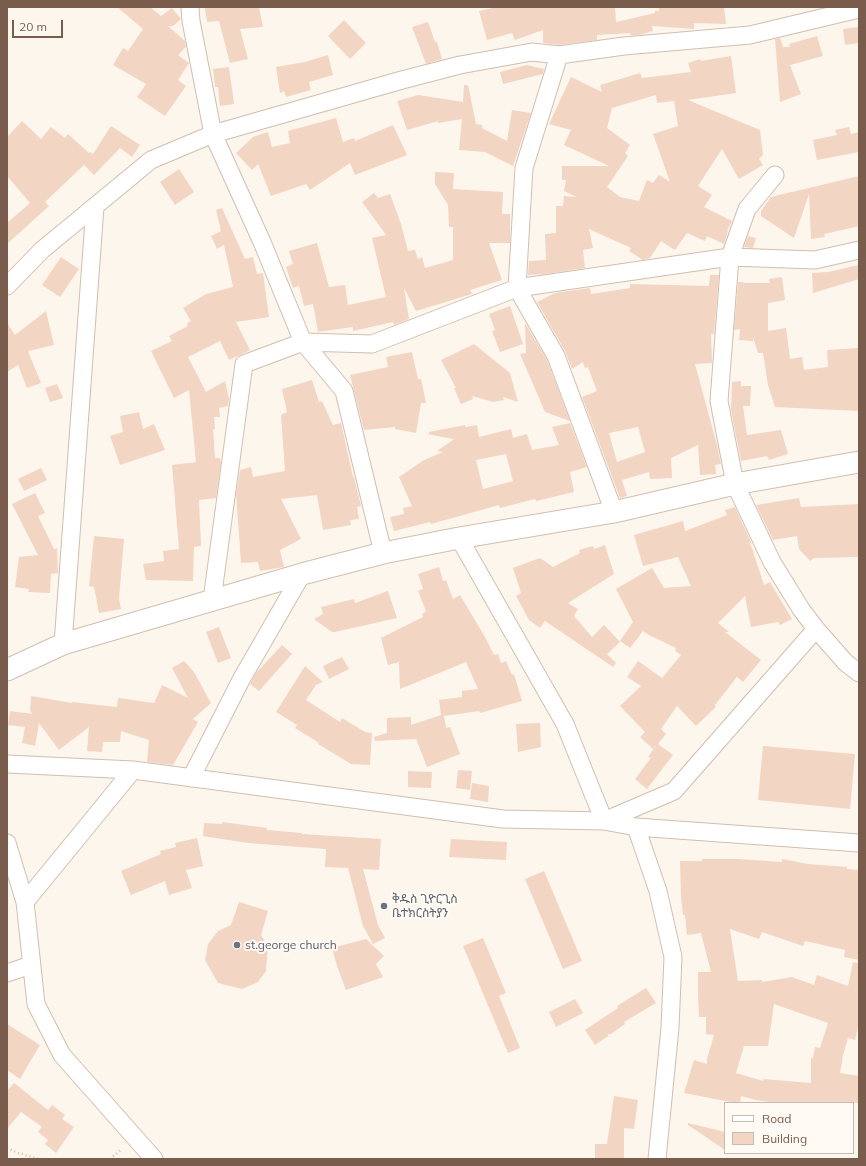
<!DOCTYPE html>
<meta charset="utf-8">
<style>
body{margin:0}
#map{position:relative;width:866px;height:1166px;overflow:hidden;background:#fdf6ec;font-family:Mulish,sans-serif}
canvas{display:block}
.frame{position:absolute;inset:0;border:8px solid #7a5c4d;pointer-events:none}
.legend{position:absolute;left:724px;top:1102px;width:130px;height:52px;box-sizing:border-box;background:#fffaf3;border:1px solid #cabbb1;margin:0;padding:5px 7px;list-style:none;font-size:12px;color:#7a5c4d}
.legend li{display:flex;align-items:center;gap:8px;height:20px}
.legend b{width:20px;border:1px solid #cabbb1}
.scale{position:absolute;left:12px;top:20px;width:51px;height:18px;box-sizing:border-box;border:2px solid #7a5c4d;border-top:0;padding-left:5px;font-size:12px;line-height:14px;white-space:nowrap;color:#7a5c4d;-webkit-text-stroke:3px #fffaf3;paint-order:stroke}
</style>
<div id="map">
<canvas width="866" height="1166"></canvas>
<div class="frame"></div>
<ul class="legend">
<li><b style="height:5px;background:#fff"></b>Road</li>
<li><b style="height:11px;background:#f3d5c3"></b>Building</li>
</ul>
<div class="scale">20 m</div>
</div>
<script>
const g = document.querySelector('canvas').getContext('2d');
g.lineJoin = 'round';
function paint(path, color) { g.fillStyle = color; g.fill(path, 'evenodd'); }
const poly = rows => new Path2D(rows.map(r => 'M' + r).join(''));
function stroke(path, color, width, dash) { g.strokeStyle = color; g.lineWidth = width; g.lineCap = dash ? 'butt' : 'round'; g.setLineDash(dash || []); g.stroke(path); }
function label(font, color, halo, rows, align = 'center') {
  g.font = font + ' Mulish,"Noto Sans Ethiopic",sans-serif'; g.lineWidth = 4; g.setLineDash([]); g.textBaseline = 'middle'; g.strokeStyle = halo; g.fillStyle = color; for (const [text, x, y, turn = 0] of rows) {
    g.save(); g.translate(x, y); g.rotate((+turn || 0) * Math.PI / 180); g.textAlign = isNaN(turn) ? turn : align; if (halo) g.strokeText(text, 0, 0); g.fillText(text, 0, 0); g.restore();
  }
}
const building = poly([
 [117,7,150,7,161,16,172,8,181,19,173,26,168,26,185,41,186,47,178,55,189,63,178,80,186,86,165,116,137,97,146,84,113,65,123,48,128,51,143,29],
 [219,7,259,7,263,27,240,29,248,59,230,63,219,21,207,22,205,8],
 [497,7,615,7,616,22,655,13,655,11,659,11,659,7,724,7,726,24,694,23,694,29,652,26,653,31,639,35,630,35,630,33,597,35,597,40,559,45,543,43,543,30,515,40,512,33,487,40,479,11],
 [344,20,366,43,350,59,328,36],
 [428,22,435,42,437,42,442,59,426,64,412,27],
 [859,27,859,43,845,45,843,29],
 [817,36,823,56,790,65,801,94,780,102,775,39,780,38,783,47,790,47,789,44],
 [328,55,333,75,309,82,311,90,286,97,284,91,280,93,276,67,305,62],
 [731,56,736,93,688,100,760,130,763,155,759,159,763,165,739,179,722,149,698,186,712,195,704,207,732,221,727,231,728,231,724,244,707,236,705,241,687,233,675,250,661,241,650,258,643,260,629,251,631,248,589,229,593,248,583,250,585,268,545,274,528,275,529,261,546,260,545,234,556,233,556,206,563,206,564,196,577,197,564,191,566,180,562,180,562,166,609,166,564,145,571,130,549,124,571,77,602,92,600,85,640,73,642,78,691,72,688,63,700,59,701,61],
 [656,95,657,103,674,101,678,126,653,134,670,182,659,175,653,183,647,180,639,201,620,197,607,187,628,156,625,153,630,145,607,128,612,108],
 [527,65,544,69,543,74,503,84,500,72],
 [229,67,234,104,220,106,218,87,215,87,213,69],
 [464,85,468,85,476,124,482,125,482,128,507,141,512,110,531,113,513,166,485,152,459,150,462,119,438,123,438,121,407,130,397,101,418,95,463,102],
 [336,118,343,142,354,138,355,141,393,125,407,155,355,175,350,163,310,190,306,184,271,196,258,164,252,170,236,153,253,137,268,132,272,147,290,143,288,131],
 [22,121,41,139,51,127,65,138,68,134,89,153,90,152,93,154,111,126,140,145,132,157,120,148,94,175,84,165,45,202,49,206,7,244,7,223,30,203,7,176,7,137],
 [849,127,851,134,859,132,859,152,817,160,813,140,837,135,835,130],
 [179,169,194,192,175,205,160,182],
 [435,172,454,173,453,189,503,192,502,214,510,214,510,243,489,243,502,280,470,290,472,294,416,311,404,288,409,319,394,325,393,322,353,331,353,327,318,332,313,304,304,306,299,286,293,288,286,267,293,264,289,251,317,243,329,287,345,285,348,305,386,297,372,238,386,235,362,202,374,193,378,198,390,194,401,224,408,251,415,250,418,259,422,257,425,268,453,260,453,227,449,227,448,205,435,184],
 [859,176,859,226,824,234,825,237,811,239,809,194,794,238,761,216,761,211,771,197],
 [222,208,245,259,253,257,257,274,263,273,269,317,236,322,250,350,229,360,220,341,188,357,206,392,225,381,229,399,228,406,219,408,220,417,214,417,215,429,213,429,215,458,220,458,221,463,216,498,199,500,201,546,194,547,193,581,146,580,143,564,164,561,163,551,179,549,172,465,196,462,189,390,174,398,151,351,172,341,169,336,188,326,187,323,191,321,183,308,206,294,233,287,224,245,217,249,211,236,221,231,216,210],
 [748,236,756,238,753,248,744,247],
 [61,257,79,269,60,297,42,285],
 [859,265,859,279,813,293,812,273,828,272],
 [710,275,719,275,714,334,711,334,712,363,695,364,717,445,721,464,715,465,716,474,700,475,698,445,671,458,672,478,650,479,649,472,622,480,627,496,620,498,582,397,597,391,588,367,585,368,583,362,572,369,565,351,537,302,555,293,590,288,591,294,630,288,630,284,709,286],
 [638,427,645,452,617,462,609,433],
 [782,277,785,300,768,303,768,331,786,328,790,359,802,357,804,370,828,367,827,350,859,348,859,411,775,407,768,385,763,353,758,353,753,337,753,341,739,340,740,329,734,330,738,282,744,282,743,283,770,283,769,279],
 [510,306,523,344,500,352,492,331,495,330,489,314],
 [46,311,54,345,28,351,41,383,27,388,18,365,7,372,7,323,15,335],
 [525,323,547,360,570,421,545,412,520,354,526,353],
 [474,344,510,373,518,402,503,397,504,400,493,402,472,396,473,399,461,404,454,388,456,388,441,360],
 [412,352,418,379,421,379,426,403,421,403,416,433,395,429,395,427,364,430,350,375,388,367,386,357],
 [312,380,319,402,322,401,333,425,341,423,353,477,354,477,361,506,357,507,359,519,350,520,351,525,323,530,317,495,281,499,301,539,280,550,284,567,260,571,258,562,241,563,236,494,240,470,251,467,253,477,285,471,281,415,287,412,282,389],
 [741,381,741,386,751,386,750,406,743,406,747,435,781,430,788,454,769,460,767,456,741,461,731,410,732,382],
 [57,384,63,398,50,402,45,388],
 [139,412,143,429,154,424,165,450,120,465,110,436,123,432,120,416],
 [570,423,587,467,570,472,574,492,536,501,535,499,500,508,499,505,431,524,430,522,394,531,390,517,404,514,403,508,412,506,399,477,424,460,443,452,437,451,454,439,426,434,429,434,429,432,465,425,465,427,477,425,479,437,511,429,513,438,527,434,532,450,559,445,552,427],
 [506,454,513,481,483,489,476,460],
 [41,468,47,480,24,491,18,479],
 [35,493,45,513,38,516,54,549,57,548,58,573,51,574,50,593,28,592,29,589,15,587,19,557,38,555,12,504],
 [799,498,801,507,859,504,859,557,814,558,810,561,799,549,797,536,773,540,756,505],
 [735,507,752,544,749,542,752,548,764,585,770,582,792,619,780,625,778,622,751,627,745,596,718,623,729,632,725,632,761,660,743,682,737,677,715,705,716,707,696,726,677,706,661,729,666,734,658,744,673,755,647,789,635,779,651,758,648,757,657,744,653,749,640,737,645,732,620,706,641,686,627,677,638,661,662,678,681,655,675,651,676,648,649,635,643,631,630,648,620,641,633,622,616,589,652,568,664,588,691,586,678,557,643,566,634,535,683,521,685,531,727,515,725,510],
 [94,536,124,539,119,599,121,609,99,613,94,587,89,586],
 [605,545,614,574,568,603,578,609,574,616,592,637,604,625,620,642,607,654,616,663,613,667,545,621,540,628,529,620,516,596,521,593,513,568,540,558,553,567,580,553,579,550,593,546,594,549],
 [439,567,443,581,446,580,453,599,460,595,485,637,494,655,498,654,501,663,506,661,512,675,514,674,522,701,480,713,479,711,444,716,446,728,450,727,460,754,427,767,416,739,375,741,374,737,387,733,387,718,411,717,411,725,441,715,439,700,462,697,462,691,478,689,466,662,400,689,399,662,388,665,381,638,423,617,422,614,426,611,418,591,423,589,418,574],
 [388,591,397,618,335,632,332,632,314,619,323,614,321,607,354,599,355,603],
 [219,627,231,658,218,663,206,632],
 [282,645,292,654,259,691,250,684,256,673],
 [342,657,349,669,329,679,323,666],
 [184,661,194,672,211,703,193,719,198,722,173,765,147,762,149,740,121,731,120,742,103,742,102,752,87,751,89,727,59,750,39,723,35,746,22,743,25,727,8,725,10,711,33,714,30,711,31,696,72,703,72,702,117,707,118,698,154,703,162,685,188,698,172,668],
 [305,666,323,682,316,685,306,700,340,722,342,718,365,732,372,733,370,765,351,764,318,744,319,743,295,728,297,725,276,712],
 [540,723,541,747,518,752,516,724],
 [763,746,855,754,850,809,758,800],
 [458,770,472,771,470,790,456,788],
 [408,771,432,772,431,788,408,787],
 [472,783,489,786,488,802,470,799],
 [222,822,267,828,267,830,302,833,302,834,381,839,379,870,363,869,378,925,385,938,373,944,363,926,348,868,325,867,326,849,248,843,203,836,204,823,222,824],
 [197,838,203,866,186,870,192,888,169,895,165,881,131,895,121,871,161,854,160,851,176,847,175,843],
 [451,839,507,842,506,860,449,857],
 [702,859,738,859,782,862,782,859,808,864,847,867,847,869,859,870,859,960,844,957,845,950,805,941,803,946,762,932,759,939,730,929,738,981,762,980,762,982,792,977,814,985,817,975,848,986,853,962,859,963,859,1023,855,1040,848,1038,843,1055,840,1073,859,1076,859,1103,777,1103,756,1100,741,1096,740,1103,736,1103,684,1093,694,1060,707,1064,707,1059,714,1035,706,1034,706,1017,699,1017,698,996,698,972,711,972,701,933,687,935,685,915,683,915,681,897,680,861,702,861],
 [774,1004,828,1023,820,1048,815,1047,813,1058,811,1058,811,1083,763,1079,763,1081,736,1073,744,1046,768,1046],
 [544,871,582,961,563,969,525,879],
 [239,902,268,911,261,935,268,946,266,971,258,982,242,989,218,983,205,960,208,944,218,931,231,925],
 [483,938,506,993,499,996,520,1048,508,1053,463,946],
 [366,939,384,956,376,964,383,977,346,990,337,966,332,948],
 [646,988,656,1003,624,1022,625,1024,611,1034,608,1034,608,1036,595,1045,585,1030,618,1008,617,1006],
 [575,999,583,1013,556,1027,549,1012],
 [7,1024,40,1045,20,1079,7,1070],
 [14,1083,48,1110,52,1105,65,1115,62,1119,74,1127,56,1153,45,1144,48,1140,38,1132,42,1127,21,1112,7,1129,7,1091],
 [614,1096,638,1100,634,1129,624,1128,624,1159,595,1159,595,1144,607,1144],
 [688,1123,725,1132,725,1150,688,1125]
]);
const path = poly([
 [7,1148,18,1153,39,1159],
 [110,1159,122,1149]
]);
const minor = poly([
 [190,7,191,21,213,134,262,242,303,342,344,391,383,553],
 [559,55,524,168,517,288,556,356,614,512],
 [775,175,747,209,730,257,719,401,735,484,772,562,801,609,816,629,846,663,859,673],
 [7,286,42,250,151,160,213,134,402,80,460,65,532,52,559,55,624,46,750,35,859,9],
 [459,538,565,724,604,821,674,791,816,629],
 [212,600,244,364,303,342,372,344,517,288,730,257,815,260,859,250],
 [63,644,95,207],
 [7,764,133,770,503,819,604,821,636,827,859,843],
 [191,778,242,678,302,574],
 [636,827,658,891,673,957,670,1028,657,1159],
 [7,843,25,902,36,1004,62,1055,154,1159],
 [25,902,133,770],
 [7,973,31,965]
]);
const tertiary = poly([
 [7,670,63,644,302,574,383,553,459,538,614,512,735,484,859,462]
]);
const markers = [
 [384,906,4,"#6b7280"],
 [237,945,4,"#6b7280"]
];
const worshipNames = [
 ["ቅዱስ ጊዮርጊስ",392,899],
 ["ቤተክርስትያን",392,913],
 ["st.george church",245,945]
];
paint(building, '#f3d5c3');
stroke(minor, '#d1beb0', 19);
stroke(tertiary, '#d1beb0', 23);
stroke(path, '#d9b8a5', 2.5, [1, 3]);
stroke(minor, '#fff', 17);
stroke(tertiary, '#fff', 21);
for (const [x, y, r, color] of markers) { const dot = new Path2D(); dot.arc(x, y, r, 0, 2 * Math.PI); g.fillStyle = color; g.fill(dot); stroke(dot, '#fffaf3', 1.5); }
label('12px', '#5b616d', '#fffaf3', worshipNames, 'left');
</script>
